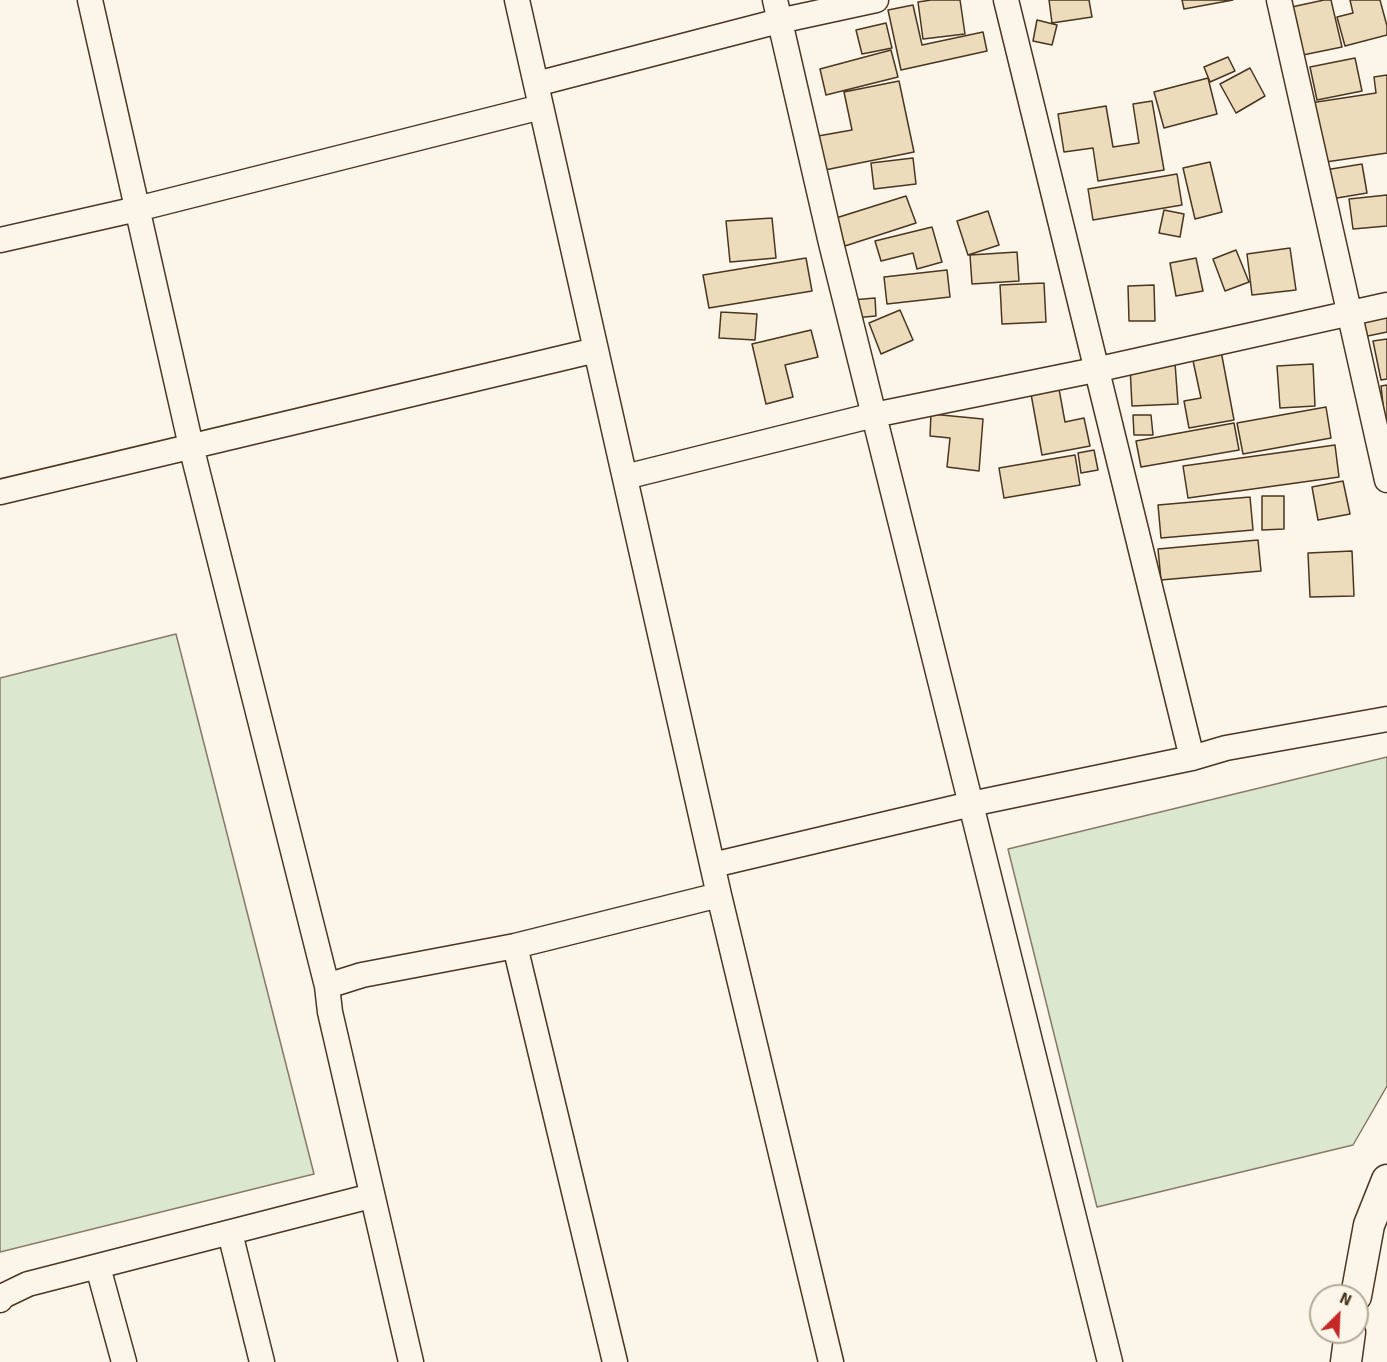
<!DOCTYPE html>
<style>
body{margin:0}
#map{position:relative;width:1387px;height:1362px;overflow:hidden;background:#fbf6e9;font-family:Signika,sans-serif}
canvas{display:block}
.north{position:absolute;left:1309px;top:1284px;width:60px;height:60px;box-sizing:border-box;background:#fbf6e9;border:2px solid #b4a999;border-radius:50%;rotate:24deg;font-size:16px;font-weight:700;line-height:24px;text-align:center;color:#4a3520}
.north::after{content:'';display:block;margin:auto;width:21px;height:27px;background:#c62828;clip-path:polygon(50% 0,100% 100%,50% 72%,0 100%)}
</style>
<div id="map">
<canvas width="1387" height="1362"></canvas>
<div class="north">N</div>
</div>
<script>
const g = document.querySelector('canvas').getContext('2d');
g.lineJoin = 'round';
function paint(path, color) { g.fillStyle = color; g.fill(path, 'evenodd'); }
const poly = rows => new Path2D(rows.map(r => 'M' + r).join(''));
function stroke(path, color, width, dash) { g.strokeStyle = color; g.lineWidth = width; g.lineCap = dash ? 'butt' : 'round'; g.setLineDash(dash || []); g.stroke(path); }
const green = poly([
 [176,634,314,1174,0,1252,0,678,176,634],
 [1387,757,1387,1086,1353,1145,1097,1207,1008,849,1387,757]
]);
const building = poly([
 [931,0,960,0,965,34,923,39,918,2,931,0],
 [1049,0,1089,0,1092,17,1052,23,1049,0],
 [1182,0,1233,0,1184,9,1182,0],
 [1324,0,1331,0,1342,47,1298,56,1287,8,1324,0],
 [1350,0,1380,0,1387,26,1387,35,1345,46,1337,17,1353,13,1350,0],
 [913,5,922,45,983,32,987,51,901,70,888,10,913,5],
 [1037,20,1057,25,1052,45,1033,41,1037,20],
 [886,23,892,48,862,54,856,30,886,23],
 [891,50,898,77,826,95,820,69,891,50],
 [1228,57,1235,71,1210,82,1204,67,1228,57],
 [1355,58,1362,91,1317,100,1310,67,1355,58],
 [1250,68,1265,96,1236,113,1220,84,1250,68],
 [1387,75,1387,153,1319,163,1310,103,1376,93,1374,77,1387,75],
 [1208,78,1217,114,1164,128,1154,92,1208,78],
 [899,81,914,152,825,170,818,136,852,130,844,92,899,81],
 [1152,101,1164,170,1098,181,1093,148,1064,152,1058,114,1106,106,1113,147,1139,143,1133,104,1152,101],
 [913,158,916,184,874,189,871,163,913,158],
 [1210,162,1222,212,1195,219,1183,168,1210,162],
 [1362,164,1367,193,1331,199,1325,170,1362,164],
 [1177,174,1182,205,1093,220,1088,189,1177,174],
 [1387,195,1387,226,1353,229,1349,199,1387,195],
 [906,196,916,223,845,246,836,218,906,196],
 [1164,210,1184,214,1180,237,1159,233,1164,210],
 [988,211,999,245,968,255,957,221,988,211],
 [772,218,776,258,730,262,726,221,772,218],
 [932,227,942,262,917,269,913,253,881,261,875,241,932,227],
 [1290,248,1296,290,1252,295,1247,254,1290,248],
 [1236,250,1249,282,1225,291,1213,259,1236,250],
 [1017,252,1019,281,972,284,970,255,1017,252],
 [806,258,812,291,709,308,703,275,806,258],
 [1196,258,1203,291,1176,296,1170,263,1196,258],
 [947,270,950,297,887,304,884,277,947,270],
 [1044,283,1046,322,1002,324,1000,285,1044,283],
 [1154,285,1155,321,1129,321,1128,286,1154,285],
 [875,298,876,316,853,318,852,300,875,298],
 [900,310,913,340,881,354,869,323,900,310],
 [1387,311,1387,332,1363,337,1359,316,1387,311],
 [721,312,757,314,755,340,719,338,721,312],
 [811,330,818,357,785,365,793,397,766,404,752,344,811,330],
 [1387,339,1387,379,1381,380,1373,341,1387,339],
 [1221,351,1234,420,1189,428,1184,401,1201,398,1192,356,1221,351],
 [1175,363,1178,404,1132,406,1130,366,1175,363],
 [1313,364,1315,406,1280,408,1277,366,1313,364],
 [1387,385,1387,440,1381,386,1387,385],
 [1059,389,1065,422,1084,418,1090,446,1042,455,1031,394,1059,389],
 [1326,407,1331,438,1243,454,1237,423,1326,407],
 [931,414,983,419,979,471,947,467,950,438,930,436,931,414],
 [1133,415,1151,415,1153,435,1134,435,1133,415],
 [1234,423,1239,450,1141,467,1136,441,1234,423],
 [1335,445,1339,477,1188,498,1183,466,1335,445],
 [1094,450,1098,470,1081,473,1078,453,1094,450],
 [1075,455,1080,485,1004,498,999,468,1075,455],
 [1343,481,1350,514,1318,520,1312,487,1343,481],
 [1262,496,1284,496,1284,529,1262,530,1262,496],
 [1250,497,1253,530,1161,538,1158,505,1250,497],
 [1258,540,1261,571,1161,580,1158,549,1258,540],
 [1352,551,1354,596,1310,597,1308,553,1352,551]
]);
const minor = poly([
 [90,0,191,446,327,986],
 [517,0,719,895,831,1362],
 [775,0,831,243,1110,1362],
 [1006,0,1192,758],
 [1279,0,1387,480],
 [536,84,779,21,876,0],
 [0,240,137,209,541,107],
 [625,477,874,415,1095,370,1387,305],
 [0,492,596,350],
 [713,865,971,804,1192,758,1226,748,1387,719],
 [515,946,615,1362],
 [230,1233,262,1362],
 [98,1267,124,1362],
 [0,1300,3,1296,28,1284,371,1196],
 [411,1362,330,1012,327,986,362,975,515,946,719,895]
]);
const tertiary = poly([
 [1356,1296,1369,1225,1387,1180],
 [1346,1362,1350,1332]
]);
paint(green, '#dce7d0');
stroke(green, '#887966', 1.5);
paint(building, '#ecdcbc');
stroke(building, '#4a3520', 1.5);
stroke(minor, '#4a3520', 27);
stroke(tertiary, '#4a3520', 33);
stroke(minor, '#fbf6e9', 24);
stroke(tertiary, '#fbf6e9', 30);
</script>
